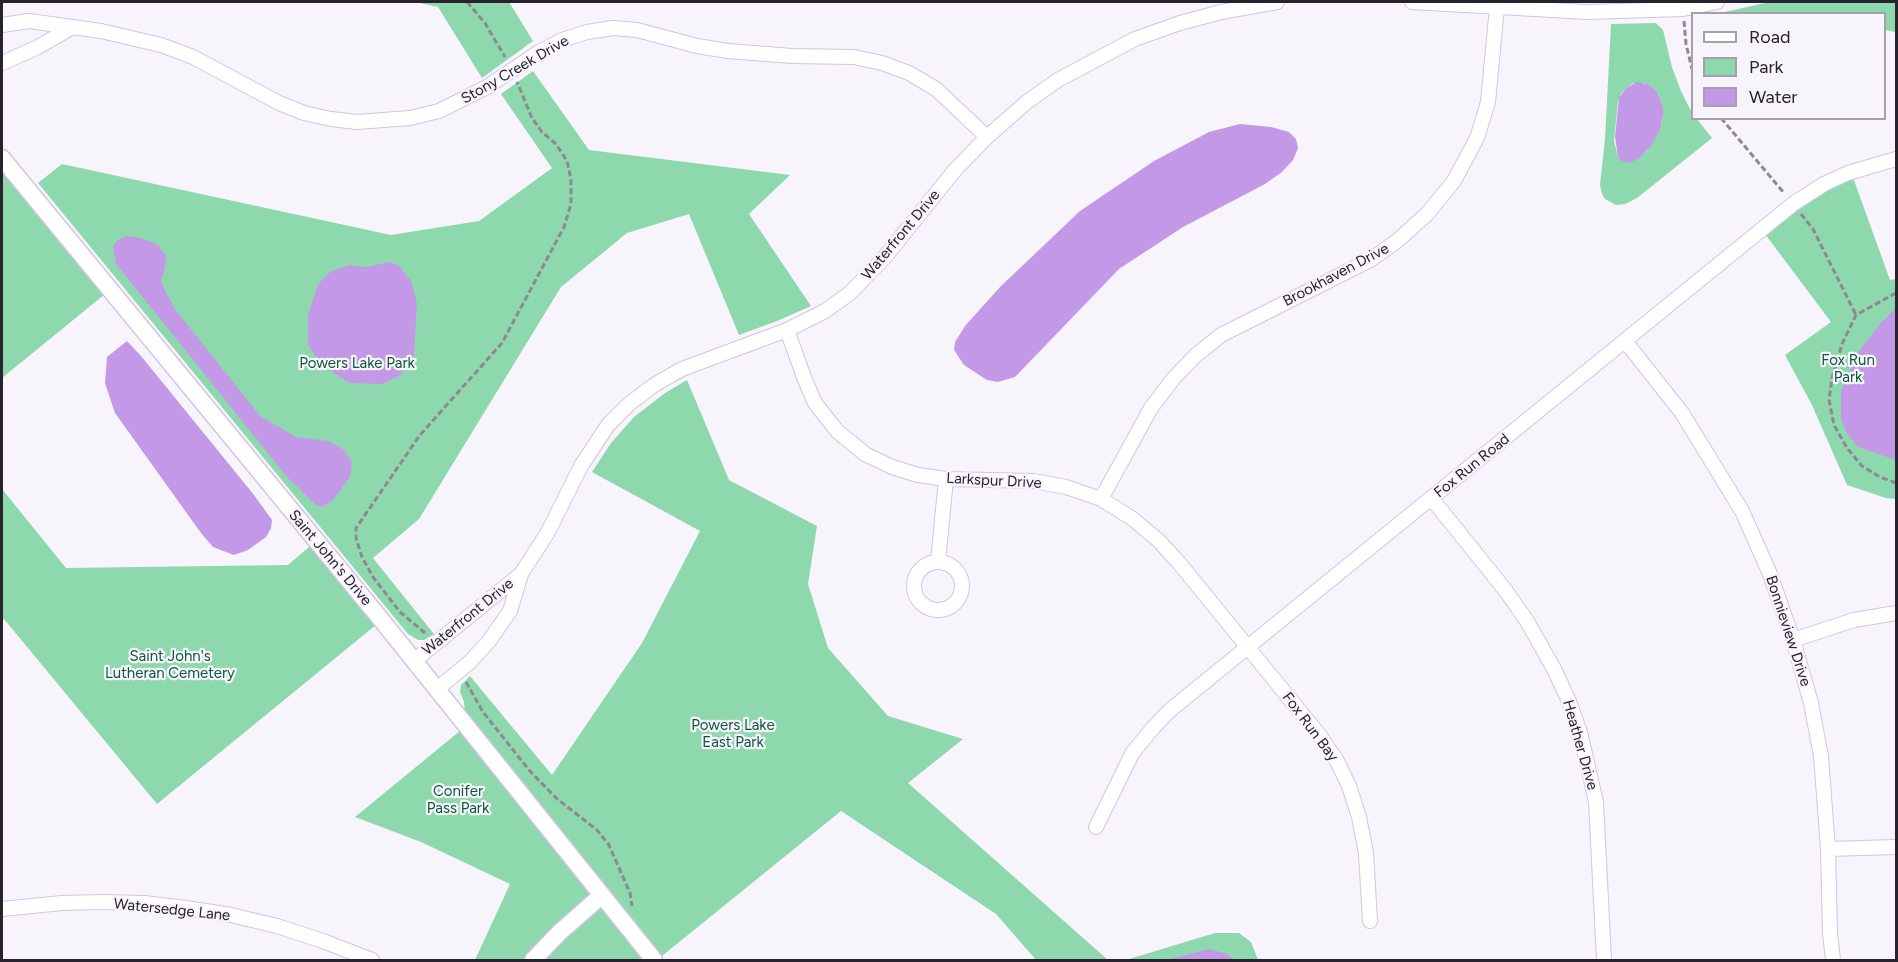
<!DOCTYPE html>
<style>
body{margin:0}
#map{position:relative;width:1898px;height:962px;overflow:hidden;background:#f8f4fb;font-family:Figtree,sans-serif}
canvas{display:block}
.frame{position:absolute;inset:0;border:3px solid #28222e;pointer-events:none}
.legend{position:absolute;left:1691px;top:12px;width:195px;height:108px;box-sizing:border-box;background:#f8f4fb;border:2px solid #a5a0a9;margin:0;padding:8px 10px;list-style:none;font-size:18px;color:#28222e}
.legend li{display:flex;align-items:center;gap:12px;height:30px}
.legend b{width:30px;border:2px solid #a5a0a9}
</style>
<div id="map">
<canvas width="1898" height="962"></canvas>
<div class="frame"></div>
<ul class="legend">
<li><b style="height:8px;background:#fff"></b>Road</li>
<li><b style="height:16px;background:#8ed8ae"></b>Park</li>
<li><b style="height:16px;background:#c398e7"></b>Water</li>
</ul>
</div>
<script>
const g = document.querySelector('canvas').getContext('2d');
g.lineJoin = 'round';
function paint(path, color) { g.fillStyle = color; g.fill(path, 'evenodd'); }
const poly = rows => new Path2D(rows.map(r => 'M' + r).join(''));
function stroke(path, color, width, dash) { g.strokeStyle = color; g.lineWidth = width; g.lineCap = dash ? 'butt' : 'round'; g.setLineDash(dash || []); g.stroke(path); }
function label(font, color, halo, rows, align = 'center') {
  g.font = font + ' Figtree,sans-serif'; g.lineWidth = 4.5; g.setLineDash([]); g.textBaseline = 'middle'; g.strokeStyle = halo; g.fillStyle = color; for (const [text, x, y, turn = 0] of rows) {
    g.save(); g.translate(x, y); g.rotate((+turn || 0) * Math.PI / 180); g.textAlign = isNaN(turn) ? turn : align; if (halo) g.strokeText(text, 0, 0); g.fillText(text, 0, 0); g.restore();
  }
}
const green = poly([
 [415,2,509,2,533,41,482,78,438,7],
 [1770,2,1896,2,1896,32,1885,30,1884,14,1720,13],
 [1656,23,1663,30,1672,67,1681,91,1692,113,1692,118,1697,119,1712,138,1637,198,1625,204,1616,205,1605,199,1602,194,1600,185,1605,139,1611,24],
 [1633,83,1645,83,1657,92,1663,106,1662,122,1646,152,1618,157,1614,141,1618,102,1622,92],
 [533,71,589,150,790,175,749,214,811,306,777,321,739,335,689,214,627,233,561,287,419,519,373,558,434,634,424,640,418,640,408,634,38,183,62,164,391,235,479,221,552,168,501,94],
 [2,158,110,290,2,378],
 [1851,172,1890,280,1896,279,1896,499,1886,498,1847,485,1812,405,1785,355,1831,322,1762,230],
 [687,380,729,480,817,526,808,584,828,648,888,716,963,739,908,783,1108,960,1036,960,996,914,841,811,657,960,475,960,510,884,421,842,355,817,466,726,464,702,460,692,461,685,470,676,552,775,642,643,700,531,592,472,611,443,634,417,665,393],
 [2,489,66,568,288,565,316,541,382,620,157,804,4,619,2,620],
 [1215,933,1239,933,1251,942,1258,960,1126,960]
]);
const water = poly([
 [1636,82,1648,84,1657,92,1663,106,1663,116,1660,129,1652,145,1638,159,1629,163,1622,161,1618,157,1615,137,1619,98,1625,89],
 [1240,124,1271,127,1289,132,1296,139,1298,148,1293,160,1282,172,1265,184,1183,227,1119,269,1015,377,998,382,987,380,964,365,954,350,955,342,965,326,1000,287,1080,211,1154,161,1209,132],
 [127,236,141,238,158,245,166,256,165,268,161,282,174,308,260,416,296,437,328,441,343,449,352,462,350,477,332,501,322,507,316,505,287,477,116,264,113,246,119,239],
 [389,262,398,265,411,281,417,303,414,356,401,375,382,384,349,383,322,365,308,345,308,315,318,284,330,272,349,265,367,267],
 [1896,308,1896,460,1858,447,1847,434,1841,419,1841,392,1857,354,1880,324],
 [127,341,141,356,254,495,272,520,271,528,266,537,248,550,234,555,213,547,201,533,115,413,105,383,107,357],
 [1209,949,1227,954,1234,960,1167,960]
]);
const path = poly([
 [467,2,485,23,505,57],
 [1684,21,1686,44,1692,69],
 [1721,118,1784,193],
 [1801,214,1813,229,1856,315],
 [1896,293,1856,315,1842,344,1832,378,1829,400,1834,425,1847,448,1862,466,1880,477,1896,483],
 [425,633,400,612,373,577,362,557,356,538,356,528,420,435,502,343,564,227,571,204,571,179,567,161,556,144,542,132,532,118,517,82],
 [466,682,483,712,529,770,556,798,597,830,609,845,630,893,632,906]
]);
const minor = poly([
 [1412,2,1587,12,1683,9,1717,2],
 [2,25,29,21,101,31,161,45,193,57,279,103,304,113,331,119,357,122,410,118,439,111,487,87,539,52,562,40,587,32,613,28,637,30,697,46,728,51,792,56,854,57,882,63,909,73,936,89,987,137],
 [2,63,38,47,71,28],
 [787,330,805,380,815,403,837,431,865,454,892,467,918,475,946,479,1034,481,1066,487,1101,499,1133,519,1159,541,1180,564,1320,736,1337,761,1349,786,1359,817,1366,853,1370,921],
 [1625,341,1682,413,1742,511,1770,574,1793,640,1811,703,1821,756,1828,849,1830,933,1833,960],
 [1101,499,1151,408,1173,379,1195,356,1221,335,1370,260,1397,241,1427,214,1454,181,1477,138,1488,102,1497,7],
 [1432,499,1506,591,1527,621,1554,669,1568,699,1580,732,1596,802,1604,960],
 [938,562,946,479],
 '914 586a24 24 0 1 1 48 0a24 24 0 1 1-48 0Z',
 [1793,640,1854,620,1896,613],
 [414,661,521,574],
 [437,689,470,662,489,641,510,611,521,574,548,532,581,466,608,425,629,404,654,385,682,369,787,330,825,311,850,293,884,258,955,170,987,137,1028,101,1058,80,1135,39,1180,23,1221,12,1277,2],
 [1096,827,1133,752,1153,728,1169,711,1793,204,1824,184,1848,173,1896,159],
 [1828,849,1896,847],
 [2,909,62,903,101,902,144,903,186,908,231,915,277,926,323,941,372,960]
]);
const tertiary = poly([
 [2,158,379,617,654,960],
 [533,960,560,932,602,895]
]);
const streetNames = [
 ["Stony Creek Drive",515,70,-30],
 ["Waterfront Drive",901,235,-50],
 ["Brookhaven Drive",1336,275,-28],
 ["Fox Run Road",1472,466,-39],
 ["Larkspur Drive",994,481,3],
 ["Saint John's Drive",330,558,50],
 ["Waterfront Drive",468,617,-39],
 ["Bonnieview Drive",1788,631,72],
 ["Fox Run Bay",1310,727,53],
 ["Heather Drive",1580,745,74],
 ["Watersedge Lane",172,910,6]
];
const parkNames = [
 ["Fox Run",1848,361],
 ["Park",1848,378],
 ["Powers Lake Park",357,364],
 ["Saint John's",170,657],
 ["Lutheran Cemetery",170,674],
 ["Powers Lake",733,726],
 ["East Park",733,743],
 ["Conifer",458,792],
 ["Pass Park",458,809]
];
paint(green, '#8ed8ae');
paint(water, '#c398e7');
stroke(minor, '#d4c3e5', 16);
stroke(tertiary, '#d4c3e5', 19);
stroke(path, '#8d8891', 3, [6, 3]);
stroke(minor, '#fff', 14);
stroke(tertiary, '#fff', 16);
label('15px', '#28222e', '#f8f4fb', streetNames);
label('15px', '#0b5938', '#f8f4fb', parkNames);
</script>
